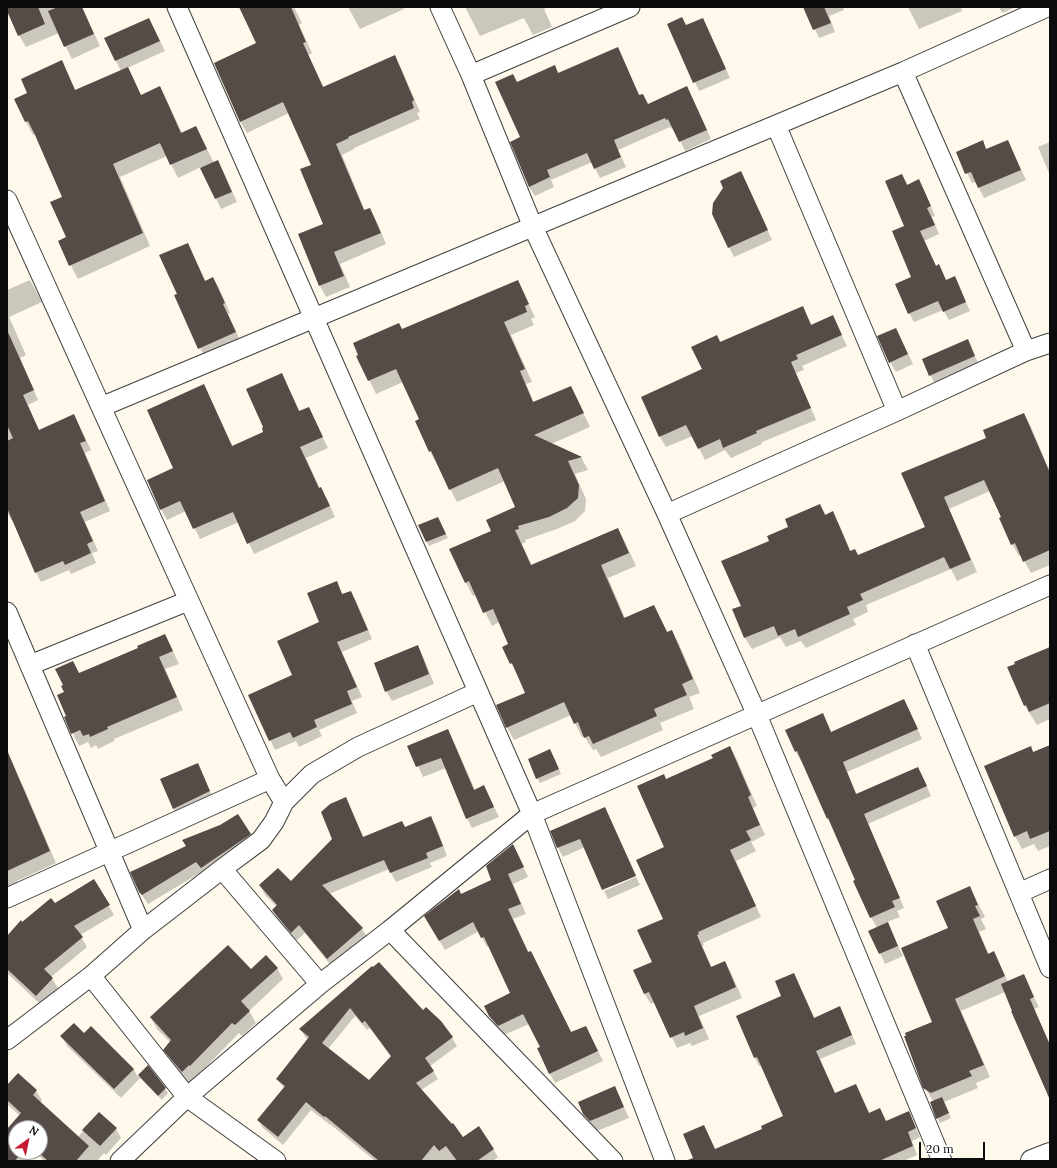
<!DOCTYPE html>
<style>
body{margin:0}
#map{position:relative;width:1057px;height:1168px;overflow:hidden;background:#fff9eb;font-family:Lora,serif}
canvas{display:block}
.frame{position:absolute;inset:0;border:8px solid #0c0c0c;pointer-events:none}
.north{position:absolute;left:8px;top:1120px;width:40px;height:40px;box-sizing:border-box;background:#fff;border:1px solid #9e9e9e;border-radius:50%;rotate:33deg;font-size:11px;font-weight:700;line-height:16px;text-align:center;color:#0c0c0c}
.north::after{content:'';display:block;margin:auto;width:14px;height:18px;background:#c61a31;clip-path:polygon(50% 0,100% 100%,50% 72%,0 100%)}
.scale{position:absolute;left:919px;top:1142px;width:66px;height:18px;box-sizing:border-box;border:2px solid #0c0c0c;border-top:0;padding-left:5px;font-size:12px;line-height:14px;white-space:nowrap;color:#0c0c0c;-webkit-text-stroke:3px #fff;paint-order:stroke}
</style>
<div id="map">
<canvas width="1057" height="1168"></canvas>
<div class="frame"></div>
<div class="north">N</div>
<div class="scale">20 m</div>
</div>
<script>
const g = document.querySelector('canvas').getContext('2d');
g.lineJoin = 'round';
function paint(path, color) { g.fillStyle = color; g.fill(path, 'evenodd'); }
const poly = rows => new Path2D(rows.map(r => 'M' + r).join(''));
function stroke(path, color, width, dash) { g.strokeStyle = color; g.lineWidth = width; g.lineCap = dash ? 'butt' : 'round'; g.setLineDash(dash || []); g.stroke(path); }
const shadow = poly([
 [14,7,82,7,100,46,72,59,59,33,26,47,19,35],
 [240,7,294,7,302,23,299,25,312,53,308,55,324,88,394,57,401,68,420,112,417,113,420,119,354,148,354,149,342,155,365,211,370,209,376,220,386,244,340,264,350,287,326,297,320,286,299,235,325,225,312,166,289,113,247,133,240,121,257,44],
 [348,7,403,7,404,9,360,29],
 [465,7,549,7,544,9,552,27,533,35,524,18,480,36],
 [804,7,843,7,844,10,829,16,835,32,819,38],
 [908,7,961,7,962,11,919,29],
 [999,7,1016,7,1002,13],
 [149,19,165,51,127,68,141,96,160,88,167,101,182,133,196,127,214,163,217,161,223,171,237,202,221,209,201,167,178,178,167,156,120,177,150,246,78,279,59,242,68,238,63,198,35,134,33,135,26,122,16,100,29,94,61,62,76,91,121,71,105,39],
 [703,19,730,78,699,91,668,24,686,26],
 [617,48,640,96,648,105,687,87,711,139,685,151,674,128,672,129,670,127,618,150,626,167,600,178,592,162,551,180,554,187,535,196,529,187,522,138,517,83,554,66,559,74],
 [1008,141,1026,180,984,198,976,182,972,183,957,152,982,142,987,150],
 [1050,142,1050,175,1038,147],
 [741,172,772,240,734,257,729,247],
 [902,175,908,185,924,190,935,216,932,217,939,234,924,241,936,266,946,281,954,277,970,311,949,320,943,310,914,322,909,313,912,277,905,227],
 [187,244,206,282,213,278,219,288,230,313,228,314,241,342,205,358,175,295,178,294],
 [30,280,42,302,9,317,26,355,20,358,38,400,28,405,39,431,74,415,91,450,85,453,110,511,85,522,98,551,92,553,96,563,71,574,69,570,41,582,36,572,14,521,12,521,7,512,7,290],
 [517,281,535,317,531,319,534,325,511,335,532,382,526,384,534,403,571,387,590,427,551,444,581,457,588,470,575,474,586,499,585,511,575,521,557,529,525,540,526,542,522,544,532,566,618,529,625,542,636,566,608,578,625,618,654,606,668,633,671,631,679,644,700,693,689,697,694,709,660,723,663,730,601,757,596,749,593,750,584,736,582,737,571,715,514,740,507,727,526,693,511,663,509,645,499,622,492,626,476,594,473,596,466,583,492,532,517,508,505,481,457,502,430,451,420,419,403,382,376,394,358,357,402,331],
 [802,307,812,325,832,316,847,346,802,366,804,370,796,373,816,420,762,442,762,444,731,458,725,450,705,460,693,436,666,447,660,437,703,370,717,336,721,342],
 [896,329,913,364,896,372,890,362],
 [967,341,980,366,936,386,923,360],
 [281,374,300,412,308,408,328,448,306,458,320,489,321,489,327,499,335,517,254,554,239,522,200,539,186,511,167,520,161,509,204,385,233,447,265,432],
 [1024,414,1030,425,1048,467,1050,466,1050,565,1031,573,1021,555,1019,556,1012,544,1002,517,990,491,949,509,977,572,957,581,951,569,866,605,868,612,853,619,856,625,806,648,801,641,786,647,780,637,752,649,745,638,733,610,742,606,770,541,820,505,826,515,832,513,839,524,851,552,859,556,926,528,902,473,987,438],
 [440,522,448,538,429,546,420,526],
 [336,582,343,595,351,592,356,601,372,639,342,652,362,697,352,701,357,713,319,730,322,736,299,747,296,741,275,750,249,696,294,676,320,623],
 [165,635,179,664,165,669,183,710,114,739,114,741,98,749,96,745,91,748,88,742,79,746,65,717,67,716,64,686,73,662,80,674,139,648],
 [417,647,423,656,434,684,392,701,386,691],
 [1050,648,1050,719,1037,725,1025,706,1009,668],
 [904,700,922,739,847,772,857,795,923,778,931,796,868,824,904,908,897,911,900,917,887,922,903,956,885,964,870,931,877,928,871,917,856,881,803,760,801,761,796,752,828,724,831,733],
 [447,730,453,740,475,790,484,786,499,817,472,828,467,818,446,768,423,777,409,746],
 [730,747,736,758,757,806,753,808,765,835,751,842,756,851,736,861,761,917,703,943,704,945,702,946,712,968,725,962,731,973,742,998,699,1016,709,1039,692,1046,690,1043,677,1048,655,1002,651,1004,644,993,665,919,666,780,714,759],
 [1030,747,1034,753,1050,750,1050,846,1038,851,1034,844,1022,849,1015,836],
 [553,755,561,774,540,783,537,778],
 [200,769,212,796,176,813,174,809],
 [16,774,23,786,56,863,17,881,19,887,7,892,7,779],
 [345,799,364,838,406,828,431,817,436,826,447,856,430,863,432,867,396,882,389,869,329,894,362,929,368,938,333,968,305,933,296,941,278,920,273,910,277,907,265,895,260,885,291,883,333,839],
 [605,808,636,875,603,889,585,847,563,857,558,848,552,831],
 [250,834,256,844,207,877,203,871,148,904,140,892,131,873],
 [513,845,528,877,513,884,526,914,513,919,529,953,572,1033,586,1027,603,1061,555,1083,550,1074,541,1048,529,1024,504,1035,496,1026,490,1016,512,994,489,946,487,947,479,931,445,950,425,917,461,894,493,881],
 [636,877,640,885,608,899,604,891],
 [94,881,114,915,80,935,87,947,51,977,58,988,41,1005,7,973,7,937,22,923],
 [970,888,985,917,981,919,986,929,979,932,989,954,994,953,1008,982,1023,975,1039,1007,1034,1009,1050,1044,1050,1095,1005,992,961,1011,990,1077,976,1083,978,1088,944,1102,951,1118,940,1123,931,1103,934,1102,924,1087,933,1023,949,929],
 [277,968,283,979,249,1011,256,1023,242,1036,239,1033,197,1076,196,1076,189,1083,171,1061,165,1050,170,1042,157,1029,151,1018,251,971],
 [372,968,423,1011,440,1022,452,1038,457,1046,430,1066,438,1079,421,1090,463,1138,493,1149,498,1157,493,1161,375,1161,330,1124,329,1124,311,1110,283,1145,263,1128,258,1120,284,1088,277,1079,308,1040,305,1037,301,1029],
 [355,1016,367,1030,370,1028,391,1057,369,1081,328,1049],
 [794,974,815,1019,844,1016,856,1044,820,1059,835,1094,869,1114,880,1110,886,1122,909,1112,920,1137,912,1141,917,1155,903,1161,695,1161,704,1126,715,1149,763,1129,784,1117,762,1065,759,1066,755,1058],
 [91,1027,134,1070,138,1077,148,1067,168,1093,162,1100,140,1078,121,1098,67,1046,62,1036,84,1034],
 [18,1074,36,1091,42,1100,40,1103,78,1137,99,1113,116,1129,121,1138,106,1155,104,1153,97,1161,44,1161,35,1152,28,1161,7,1161,7,1130,20,1116,7,1104,7,1086],
 [16,1128,40,1128,40,1152,16,1152],
 [615,1088,629,1118,597,1131,590,1124,584,1114]
]);
const building = poly([
 [7,7,38,7,45,24,18,36,7,11],
 [58,7,82,7,94,34,64,47,48,11],
 [239,7,291,7,306,42,303,43,323,87,395,55,414,100,412,102,414,108,348,137,349,138,336,144,364,210,370,208,381,233,334,252,344,276,319,286,298,234,323,224,300,169,311,165,283,102,240,122,214,63,256,43],
 [803,7,824,7,831,23,813,30],
 [682,17,686,25,703,18,726,69,693,83,667,24],
 [149,18,160,41,115,61,104,38],
 [618,47,639,95,643,94,648,104,687,86,707,130,679,142,668,119,666,120,665,118,614,140,621,157,594,169,587,153,547,170,550,177,529,187,510,142,520,137,495,82,513,74,517,82,555,65,558,73],
 [62,60,75,90,128,67,141,95,160,86,181,133,196,126,207,149,170,165,160,143,113,164,143,233,69,266,58,241,66,237,50,202,62,197,35,135,28,121,25,122,14,99,27,93,21,79],
 [983,140,986,149,1008,140,1021,170,978,188,971,172,965,174,956,152],
 [218,160,232,192,215,199,200,168],
 [741,171,768,230,728,248,712,214,713,203,723,188,720,181],
 [902,174,907,185,919,179,931,206,927,208,935,225,920,231,936,266,939,264,946,280,955,276,966,302,943,312,938,301,908,314,895,284,911,277,892,231,904,226,885,181],
 [188,243,205,281,213,277,225,303,223,304,236,332,198,349,174,295,177,294,159,255],
 [518,280,529,304,525,306,527,312,504,322,525,369,520,371,533,402,571,386,584,413,534,435,582,457,568,461,579,485,578,498,567,508,549,517,518,526,519,529,515,530,531,565,618,528,629,553,601,565,624,618,654,605,667,632,672,630,693,679,682,684,687,695,654,709,657,716,593,744,589,736,584,738,578,722,574,724,564,702,506,728,496,705,525,693,512,663,510,664,502,647,508,644,493,609,483,613,469,581,465,583,449,549,491,531,486,520,515,507,498,468,449,490,431,451,429,452,415,421,419,419,396,369,368,381,356,356,358,355,353,343,399,323,402,329],
 [803,306,811,325,833,315,842,335,796,355,798,359,791,362,811,408,756,431,757,433,723,448,720,439,698,449,686,425,659,437,641,397,702,369,691,347,717,335,720,342],
 [896,328,908,354,889,363,877,336],
 [7,330,34,390,23,395,39,430,74,414,86,441,80,443,105,501,80,512,93,541,87,544,91,553,65,565,63,561,35,573,7,508,7,441,13,438,7,425],
 [968,339,975,356,929,376,922,359],
 [282,373,299,411,309,407,323,437,300,447,319,488,321,487,330,506,247,544,233,512,193,529,180,501,160,510,147,480,173,468,147,410,204,384,232,446,263,432,262,428,263,427,246,389],
 [1024,413,1050,473,1050,550,1023,562,1015,543,1011,545,999,518,1001,517,984,480,944,497,971,560,950,569,944,557,860,594,863,600,847,607,850,614,798,637,795,629,778,636,774,626,744,638,732,609,741,606,721,561,769,541,767,536,788,527,785,519,820,504,825,515,833,511,850,551,855,549,858,555,925,527,901,473,986,438,983,430],
 [438,517,446,534,426,542,418,525],
 [337,581,342,594,351,591,368,630,337,642,357,687,347,691,352,704,314,720,317,727,293,738,290,732,269,741,248,695,292,675,277,641,319,622,307,593],
 [165,634,173,651,159,657,177,697,107,727,108,729,90,737,89,734,83,736,80,730,71,734,64,717,66,716,57,695,64,692,61,686,63,685,55,669,73,661,79,673,138,648,137,646],
 [418,645,429,674,385,692,374,663],
 [1050,647,1050,703,1029,712,1026,705,1024,706,1007,667,1015,664,1014,662],
 [904,699,918,729,843,762,856,794,918,767,927,786,864,814,900,898,892,901,895,907,870,918,853,881,855,880,828,818,827,819,797,751,795,752,785,730,823,713,831,732],
 [448,729,474,790,484,785,494,807,466,819,441,758,416,767,407,746],
 [1050,745,1050,831,1030,839,1027,831,1014,837,984,766,1031,746,1033,752],
 [730,746,751,795,748,797,760,825,746,831,751,840,730,850,756,906,698,932,699,934,697,935,711,967,725,961,736,987,694,1006,703,1028,685,1036,684,1032,670,1038,649,992,644,994,633,970,652,962,637,930,663,919,636,860,664,847,637,786,664,774,666,779,713,758,711,755],
 [550,749,559,769,536,779,528,759],
 [7,750,50,851,7,871],
 [198,763,210,791,173,809,160,779],
 [346,797,363,837,402,821,405,827,431,816,443,846,426,853,428,858,390,873,384,860,322,885,363,928,327,959,299,925,291,933,272,910,277,905,259,885,278,868,291,881,332,839,321,812,330,804],
 [605,807,636,876,602,890,580,839,557,848,550,831],
 [238,814,251,834,201,868,196,862,142,895,139,892,130,872,186,846,182,840,220,825],
 [513,844,524,867,508,874,521,904,508,909,528,952,531,951,571,1032,586,1026,598,1051,549,1074,537,1048,540,1047,523,1014,498,1026,489,1016,484,1006,510,993,484,937,481,938,473,922,439,941,424,916,459,889,461,894,491,880,486,866],
 [94,879,110,905,74,926,83,937,44,969,53,978,36,996,7,969,7,936,21,920,22,922,51,898,55,903],
 [970,886,978,905,975,906,980,916,973,919,988,954,994,951,1005,976,955,999,984,1065,969,1071,972,1076,931,1093,923,1088,904,1036,906,1036,905,1033,932,1022,901,948,948,928,936,901],
 [888,922,898,946,879,954,868,931],
 [228,945,251,969,266,955,278,968,241,1001,250,1011,235,1025,232,1023,190,1066,189,1065,182,1072,163,1050,171,1040,150,1017],
 [379,962,423,1010,426,1007,441,1021,453,1037,425,1058,434,1071,416,1083,452,1124,453,1123,463,1137,479,1126,494,1149,477,1161,457,1161,446,1146,439,1151,434,1145,421,1161,379,1161,325,1116,324,1117,306,1102,278,1137,257,1120,285,1086,276,1079,309,1037,299,1029,372,966,373,967],
 [350,1008,362,1023,365,1021,391,1056,369,1080,322,1043],
 [794,973,814,1018,840,1006,852,1035,816,1051,835,1093,856,1084,869,1113,880,1108,886,1121,909,1111,916,1128,908,1132,913,1146,879,1161,685,1161,693,1158,683,1134,704,1125,715,1149,762,1129,761,1126,783,1116,757,1057,754,1058,736,1016,781,996,775,981],
 [1024,974,1034,997,1030,999,1050,1045,1050,1100,1011,1011,1012,1011,1001,984],
 [74,1023,84,1033,91,1026,134,1069,114,1089,60,1036],
 [148,1065,166,1088,158,1096,138,1075],
 [18,1073,37,1090,33,1095,89,1146,76,1161,48,1161,38,1152,40,1152,40,1128,16,1128,16,1152,22,1152,15,1161,7,1161,7,1129,21,1113,7,1100,7,1085],
 [615,1086,624,1107,590,1121,583,1114,578,1102],
 [942,1097,949,1113,936,1119,930,1102],
 [99,1112,117,1128,100,1146,82,1130]
]);
const minor = poly([
 [177,7,532,814,665,1161],
 [440,7,471,75,533,227,667,514,757,715,942,1161],
 [903,72,1026,351],
 [471,75,630,7],
 [776,125,897,411],
 [7,200,270,779,284,802],
 [101,407,903,72,1047,7],
 [667,514,897,411,1026,351,1050,343],
 [7,612,143,930],
 [915,644,1050,968],
 [30,665,188,601],
 [222,869,320,984],
 [1019,893,1050,879],
 [7,898,270,779],
 [390,930,613,1161],
 [91,976,187,1097,276,1161],
 [7,1040,91,976,143,930,222,869,261,840,274,822,284,802,312,774,358,747,478,692],
 [120,1161,187,1097,320,984,390,930,532,814,1050,585]
]);
const tertiary = poly([
 [1032,1161,1050,1154]
]);
paint(shadow, '#0003');
paint(building, '#554c47');
stroke(minor, '#3f3f3f', 21);
stroke(tertiary, '#3f3f3f', 24);
stroke(minor, '#fff', 19);
stroke(tertiary, '#fff', 22);
</script>
